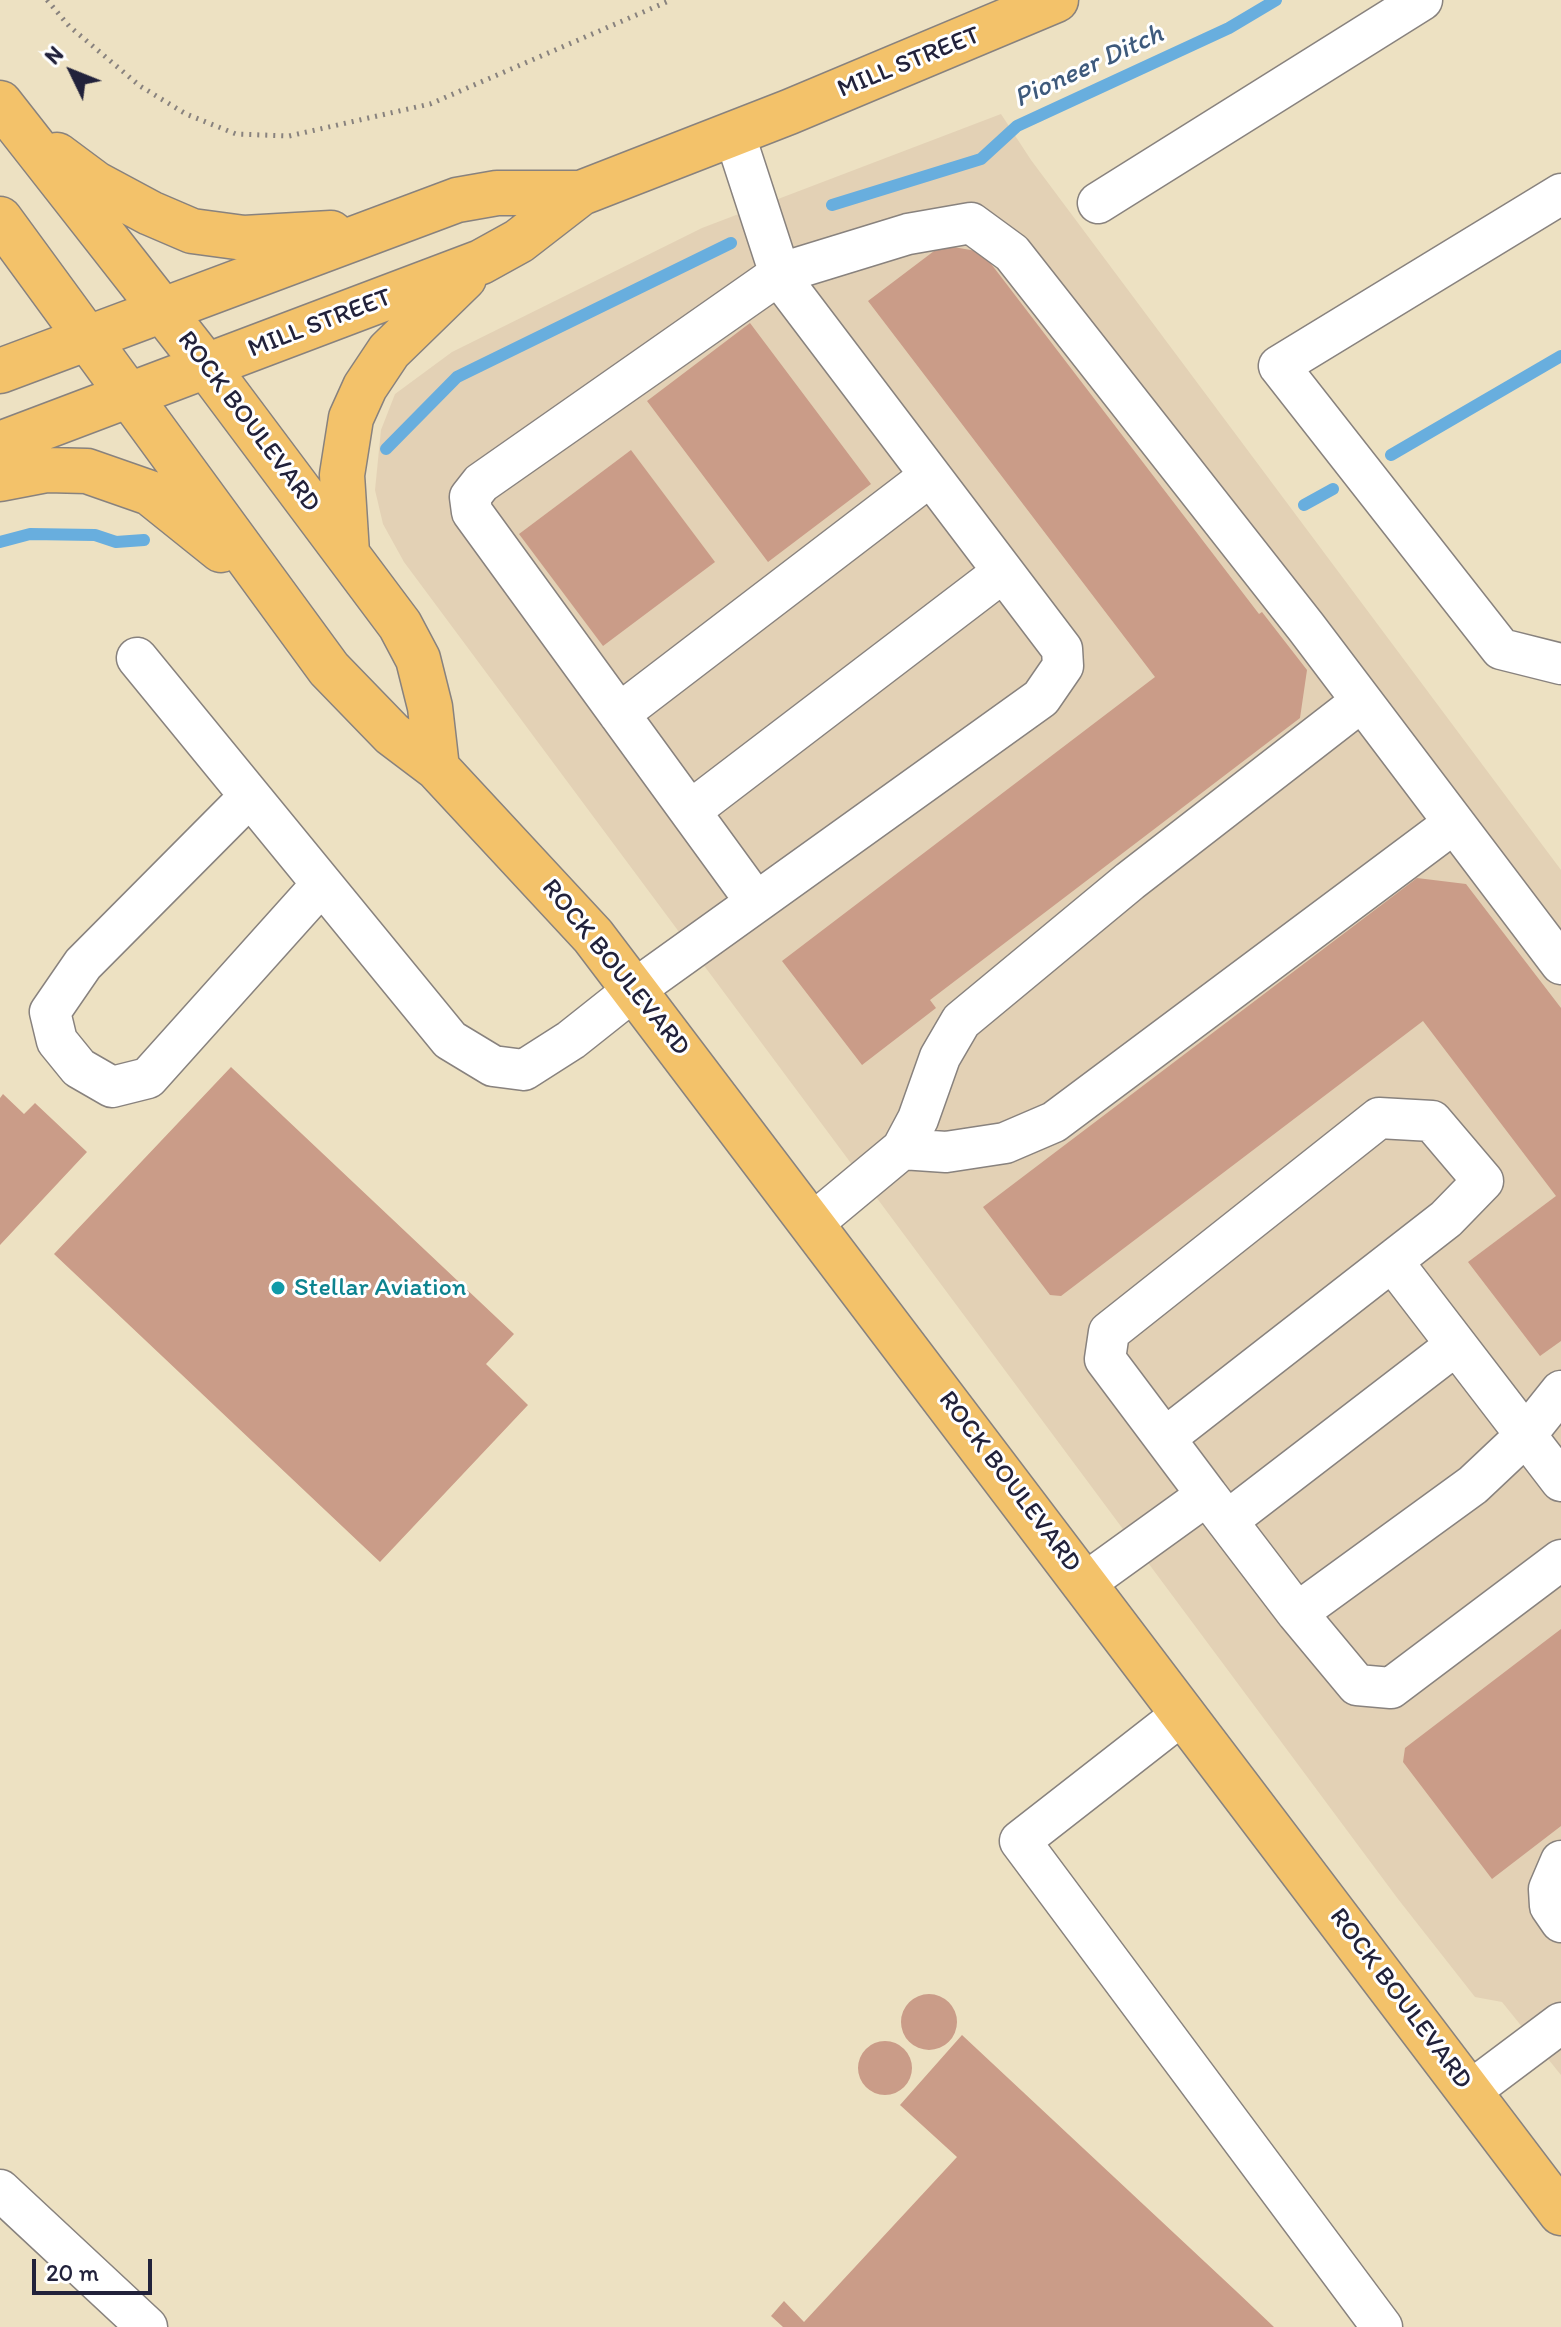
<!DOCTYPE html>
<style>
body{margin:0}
#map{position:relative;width:1561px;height:2327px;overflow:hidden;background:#ede1c2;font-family:Itim,sans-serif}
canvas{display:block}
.north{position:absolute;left:32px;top:32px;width:80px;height:80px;-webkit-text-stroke:6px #fff;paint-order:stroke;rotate:313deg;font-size:22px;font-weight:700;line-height:32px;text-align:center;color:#22223b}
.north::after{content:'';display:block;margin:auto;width:28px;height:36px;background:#22223b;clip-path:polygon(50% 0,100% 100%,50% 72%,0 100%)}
.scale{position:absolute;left:32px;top:2259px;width:120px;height:36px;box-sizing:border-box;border:4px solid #22223b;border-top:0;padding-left:10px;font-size:24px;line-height:28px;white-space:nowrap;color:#22223b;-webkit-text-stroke:6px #fff;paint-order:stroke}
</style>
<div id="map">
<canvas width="1561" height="2327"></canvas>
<div class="north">N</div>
<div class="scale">20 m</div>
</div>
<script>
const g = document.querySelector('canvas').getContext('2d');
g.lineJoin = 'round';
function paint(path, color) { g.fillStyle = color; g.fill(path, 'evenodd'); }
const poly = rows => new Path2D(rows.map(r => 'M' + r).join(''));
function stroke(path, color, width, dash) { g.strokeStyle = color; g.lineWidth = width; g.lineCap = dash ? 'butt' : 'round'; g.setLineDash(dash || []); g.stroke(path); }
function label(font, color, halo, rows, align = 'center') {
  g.font = font + ' Itim,sans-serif'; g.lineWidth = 6; g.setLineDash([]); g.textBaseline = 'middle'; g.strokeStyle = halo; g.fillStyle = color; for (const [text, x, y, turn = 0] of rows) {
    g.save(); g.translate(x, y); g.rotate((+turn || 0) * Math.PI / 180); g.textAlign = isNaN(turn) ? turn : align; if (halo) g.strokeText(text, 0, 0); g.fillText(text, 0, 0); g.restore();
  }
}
const built = poly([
 [1001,114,1031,160,1561,870,1561,2075,1502,2002,1475,1997,1398,1899,404,562,383,524,375,490,381,430,395,394,452,352,702,228]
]);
const stream = poly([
 [832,205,981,159,1017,126,1229,28,1276,0],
 [386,449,457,377,731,243],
 [1391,455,1561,356],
 [1304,505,1333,489],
 [0,542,30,534,95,535,116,542,144,540]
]);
const building = poly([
 [942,245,982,252,1259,614,1262,612,1307,670,1300,718,930,1000,936,1008,862,1065,782,961,1155,677,868,301],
 [750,323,871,484,768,562,647,401],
 [631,450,715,562,603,646,519,534],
 [1417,878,1466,884,1561,1008,1561,1341,1540,1356,1468,1262,1556,1196,1423,1021,1061,1296,1050,1295,983,1207],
 [231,1067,514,1334,486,1364,528,1405,380,1562,54,1254],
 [3,1094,24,1114,35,1103,87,1152,0,1245,0,1098],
 [1561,1629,1561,1826,1492,1879,1403,1762,1405,1748],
 '901 2022a28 28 0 1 1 56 0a28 28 0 1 1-56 0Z',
 [962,2035,1236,2291,1274,2327,783,2327,771,2316,784,2301,804,2322,957,2157,900,2105],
 '858 2068a27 27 0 1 1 54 0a27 27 0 1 1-54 0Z'
]);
const path = poly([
 [47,0,69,26,140,86,186,114,236,134,289,136,430,104,671,0]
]);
const minor = poly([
 [1561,194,1279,366,1501,649,1561,664],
 [1098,203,1422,0],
 [137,658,450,1040,493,1066,524,1070,571,1040,634,990,1041,698,1063,666,1062,649,789,289,776,262,734,133],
 [619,714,930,476],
 [250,796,83,964,50,1012,57,1041,79,1068,112,1087,148,1078,322,884],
 [690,811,1003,572],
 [756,902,472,512,470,497,481,483,781,273,908,234,971,223,1012,253,1306,627,1561,964],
 [902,1149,946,1152,1005,1143,1054,1122,1454,823],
 [813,1223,902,1149,918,1119,940,1057,961,1021,1130,881,1362,701],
 [1392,1261,1561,1481],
 [1165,1438,1446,1219,1483,1181,1432,1121,1379,1118,1109,1332,1105,1359,1207,1495],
 [1227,1521,1456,1345],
 [1085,1583,1207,1495,1297,1613,1473,1485,1525,1436,1561,1391],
 [1297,1613,1357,1685,1391,1688,1561,1560],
 [1184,1713,1020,1841,1382,2327],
 [1561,1861,1549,1889,1550,1906,1561,1922],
 [1469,2092,1561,2023],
 [0,2190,147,2327]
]);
const major = poly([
 [0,103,207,367,400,625,418,659,430,707,437,768],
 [57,155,96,184,150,213,192,231,244,238,331,233],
 [0,219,329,669,392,734,437,768,593,936,1561,2213],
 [0,371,457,200,497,193,581,193],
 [0,444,481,262,519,241,581,193,789,112,1056,0],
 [0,479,47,470,87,471,150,493,221,550],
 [347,553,342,475,351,418,365,387,389,351,464,278]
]);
const markers = [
 [278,1288,8,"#0f9aa8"]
];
const streetNames = [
 ["MILL STREET",909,63,-22],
 ["MILL STREET",320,324,-21],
 ["ROCK BOULEVARD",248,422,53],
 ["ROCK BOULEVARD",615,968,51],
 ["ROCK BOULEVARD",1009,1482,53],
 ["ROCK BOULEVARD",1400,1999,53]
];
const cultureNames = [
 ["Stellar Aviation",294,1288]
];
const waterNames = [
 ["Pioneer Ditch",1089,67,-25]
];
paint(built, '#e3d1b5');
stroke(stream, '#68aede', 12);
paint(building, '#ca9c88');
stroke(minor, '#88827e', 43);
stroke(major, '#88827e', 47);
stroke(path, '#88827e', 5, [2, 6]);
stroke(minor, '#fff', 40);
stroke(major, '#f3c26a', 44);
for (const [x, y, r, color] of markers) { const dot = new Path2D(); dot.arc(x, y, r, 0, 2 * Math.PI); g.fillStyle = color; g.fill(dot); stroke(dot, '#fff', 3); }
label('26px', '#22223b', '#fff', streetNames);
label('26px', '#0d838f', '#fff', cultureNames, 'left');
label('italic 28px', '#3e5a7c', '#fff', waterNames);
</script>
